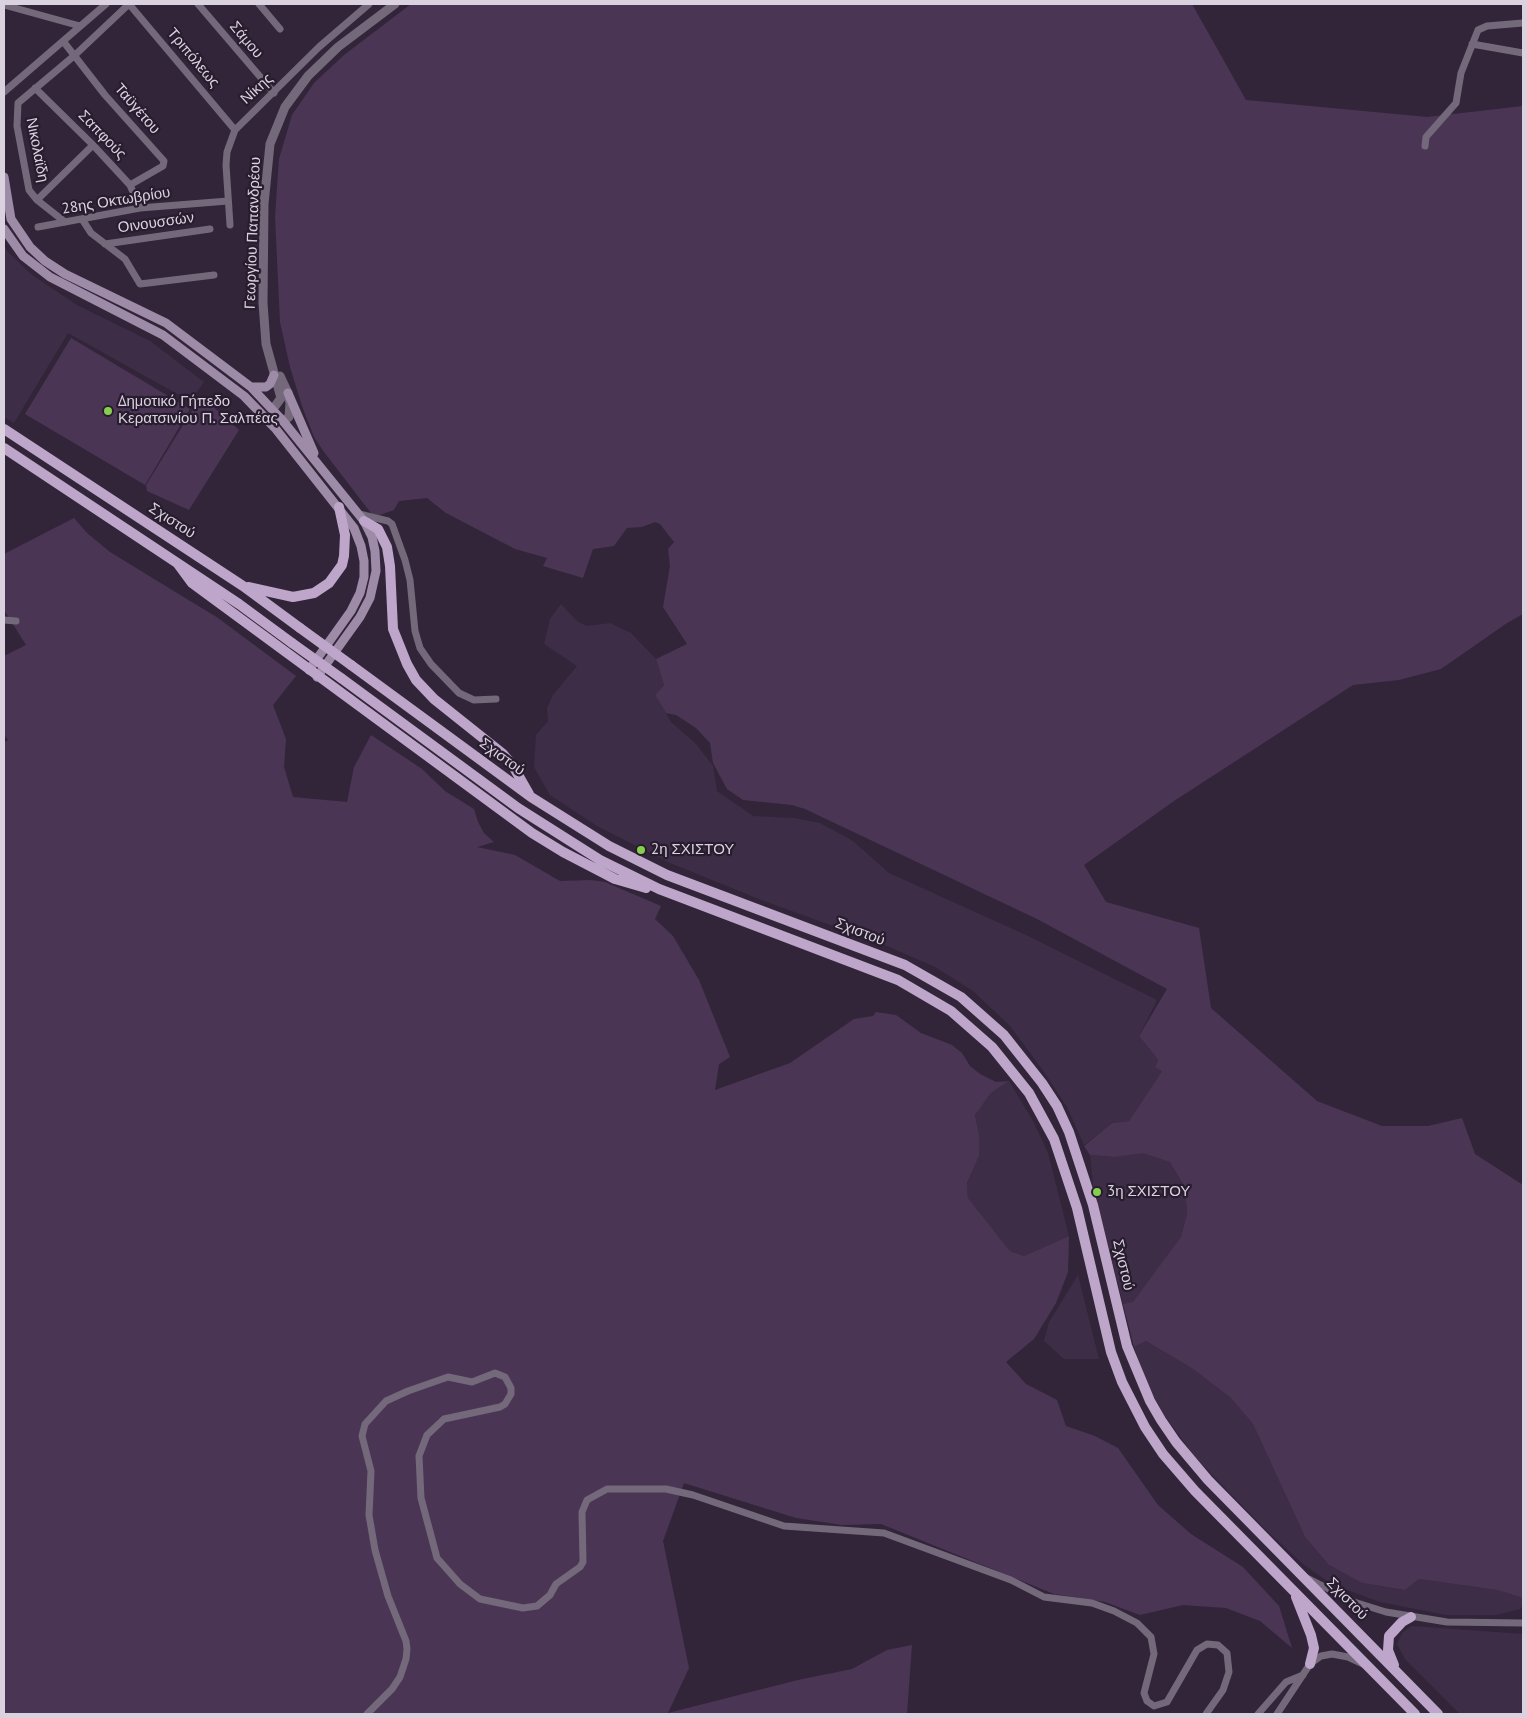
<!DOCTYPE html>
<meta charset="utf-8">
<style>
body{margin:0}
#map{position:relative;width:1527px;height:1718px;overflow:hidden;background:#322539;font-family:"PT Sans",sans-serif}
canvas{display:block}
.frame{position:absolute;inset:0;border:5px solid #dad2df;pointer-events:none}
</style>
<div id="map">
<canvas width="1527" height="1718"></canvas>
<div class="frame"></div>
</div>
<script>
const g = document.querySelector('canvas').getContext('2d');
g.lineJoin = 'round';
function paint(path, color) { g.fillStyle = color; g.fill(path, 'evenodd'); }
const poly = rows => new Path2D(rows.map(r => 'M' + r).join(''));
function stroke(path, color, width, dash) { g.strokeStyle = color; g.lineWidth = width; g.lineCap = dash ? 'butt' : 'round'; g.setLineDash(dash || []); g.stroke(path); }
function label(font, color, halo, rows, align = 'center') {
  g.font = font + ' "PT Sans",sans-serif'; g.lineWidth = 4.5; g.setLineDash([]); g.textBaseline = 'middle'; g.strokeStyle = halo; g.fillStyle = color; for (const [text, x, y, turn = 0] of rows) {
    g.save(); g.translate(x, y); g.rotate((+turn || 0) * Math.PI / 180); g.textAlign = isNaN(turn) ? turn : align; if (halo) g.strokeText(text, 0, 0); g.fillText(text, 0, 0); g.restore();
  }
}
const built = poly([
 [4,245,7,251,32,275,77,305,150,341,204,382,190,401,68,333,14,423,4,417],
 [561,604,578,622,587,626,610,623,631,633,656,659,664,685,655,695,671,722,696,744,713,766,717,791,753,816,794,818,820,823,853,841,889,873,1026,935,1157,1000,1139,1036,1156,1057,1162,1071,1129,1121,1112,1123,1084,1145,1067,1107,1042,1069,1010,1026,973,991,935,967,880,943,764,901,670,863,597,826,550,795,534,767,536,735,548,721,547,708,553,695,577,666,544,644,550,619],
 [1009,1081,1033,1121,1048,1153,1069,1236,1024,1256,1010,1251,968,1198,967,1183,979,1156,979,1134,975,1115,991,1093],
 [1143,1152,1171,1162,1185,1187,1187,1214,1181,1237,1164,1263,1133,1303,1123,1304,1093,1185,1090,1155,1115,1157],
 [1078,1275,1099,1359,1064,1359,1044,1341,1049,1322],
 [1146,1341,1193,1369,1231,1398,1253,1424,1305,1537,1329,1565,1362,1583,1405,1590,1419,1579,1497,1590,1523,1598,1523,1605,1520,1609,1496,1615,1446,1615,1380,1602,1333,1585,1303,1564,1264,1528,1194,1456,1165,1416,1147,1385,1134,1347],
 [1412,1626,1523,1634,1523,1714,1460,1714,1405,1659,1397,1644,1402,1633]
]);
const green = poly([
 [411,4,1192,4,1246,100,1427,117,1523,106,1523,614,1507,623,1441,669,1399,680,1353,685,1174,801,1084,865,1106,902,1199,928,1211,1008,1317,1101,1382,1126,1428,1126,1462,1118,1475,1154,1523,1185,1523,1598,1497,1590,1419,1579,1405,1590,1362,1583,1329,1565,1305,1537,1253,1424,1231,1398,1193,1369,1146,1341,1134,1347,1123,1304,1133,1302,1181,1237,1187,1214,1185,1187,1170,1162,1143,1153,1115,1157,1090,1155,1084,1146,1112,1123,1129,1121,1162,1071,1155,1067,1158,1061,1156,1057,1139,1036,1167,989,1037,919,805,809,792,805,743,800,727,789,713,763,710,743,696,728,676,715,666,713,655,695,664,685,656,659,687,644,663,607,670,566,668,549,674,542,660,524,655,522,642,527,627,528,614,546,593,549,583,578,543,566,547,558,515,549,446,513,427,498,399,501,394,510,374,517,324,452,314,437,302,406,290,367,280,322,275,217,279,159,292,115,314,83,344,55],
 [71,338,190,409,145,485,25,414],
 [201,396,239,430,189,510,147,491,146,485],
 [74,518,87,533,110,552,218,618,296,676,273,705,286,739,284,767,293,797,347,802,354,767,371,735,422,769,445,791,474,809,478,822,484,833,494,842,477,847,515,855,560,881,591,880,605,882,661,906,655,919,673,936,699,980,730,1057,719,1064,715,1090,790,1063,854,1019,873,1016,876,1012,896,1015,921,1033,952,1045,962,1053,970,1066,980,1074,996,1082,1009,1081,991,1093,975,1115,979,1134,979,1156,967,1183,968,1198,1010,1251,1024,1256,1069,1236,1068,1272,1056,1303,1034,1339,1006,1362,1026,1384,1057,1400,1066,1426,1095,1436,1118,1448,1158,1505,1191,1534,1243,1567,1279,1606,1292,1648,1260,1621,1226,1608,1183,1605,1140,1615,1105,1602,1054,1594,881,1524,842,1525,796,1518,684,1483,663,1541,689,1668,668,1713,798,1680,852,1669,887,1650,912,1645,907,1714,4,1714,4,743,8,740,4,734,4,656,26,645,4,610,4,554]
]);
const minor = poly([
 [129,4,235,130],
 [198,4,274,93],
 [259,4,280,29],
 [4,5,80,26],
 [63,41,105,95,164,161,163,166,130,185],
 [1472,44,1523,53],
 [35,88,93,145,130,185,140,208],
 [4,92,106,4],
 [1425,146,1426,137,1456,103,1461,73,1478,30,1487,26,1523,23],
 [37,200,93,145],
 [82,219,91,233,125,259,140,284,214,275],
 [65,222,37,200,29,190,17,126,18,103,75,55,129,4],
 [230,225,226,165,227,152,235,130,319,47,369,4],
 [38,227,140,208,228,201],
 [105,244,210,229],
 [359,514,388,521,392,524,405,560,410,580,415,631,420,648,431,664,459,693,474,700,496,699],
 [4,620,16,621],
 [1309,1579,1354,1602,1386,1612,1447,1622,1523,1623],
 [367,1714,392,1689,400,1677,406,1659,407,1649,406,1641,388,1596,375,1550,369,1515,371,1471,362,1436,365,1424,386,1401,408,1391,448,1377,472,1382,495,1373,505,1377,511,1388,511,1394,505,1404,500,1407,444,1419,427,1435,419,1456,421,1498,437,1558,460,1584,480,1599,523,1608,537,1606,550,1595,556,1584,580,1567,583,1562,582,1512,587,1500,607,1489,666,1489,693,1495,784,1526,884,1533,1011,1580,1044,1597,1092,1603,1114,1611,1137,1623,1151,1637,1154,1654,1144,1693,1147,1701,1154,1706,1167,1702,1197,1650,1207,1644,1218,1645,1227,1653,1229,1672,1223,1690,1206,1714],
 [1258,1714,1286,1682,1303,1675],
 [1277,1714,1310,1664,1321,1656,1332,1654,1348,1657,1363,1664]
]);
const tertiary = poly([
 [280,376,288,393,290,403,289,417,283,421],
 [273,409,281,398,266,344,263,303,264,204,270,144,285,107,308,76,338,47,395,4]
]);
const secondary = poly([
 [4,177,11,219,30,247,45,261,65,274,166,323,251,387,283,421,364,521,372,537,375,551,376,571,370,598,360,617,317,677],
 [4,229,23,256,50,277,163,335,244,396,275,428,354,528,361,546,364,561,364,577,360,593,351,611,309,670],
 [251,387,266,387,270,384,274,375],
 [288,393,314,453]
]);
const primary = poly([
 [4,429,243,586,300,628],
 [4,448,239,604,292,643],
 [364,521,378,529,387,547,390,566,393,629,407,664,416,680,434,699,503,754,513,766,529,794],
 [178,564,192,583,532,833,563,852,615,879,646,888],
 [248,587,293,597,314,593,329,583,342,565,344,556,345,535,339,507],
 [351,665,531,797,609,846,667,875,905,965,961,997,1004,1035,1042,1083,1057,1106,1069,1132,1093,1205,1127,1346,1150,1401,1161,1420,1176,1442,1208,1480,1438,1714],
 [341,678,518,808,600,860,659,889,898,980,951,1011,992,1047,1029,1093,1054,1139,1077,1208,1111,1352,1122,1382,1145,1427,1163,1454,1195,1491,1415,1714],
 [1296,1597,1311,1635,1314,1648,1310,1664],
 [1394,1665,1388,1650,1389,1636,1402,1622,1411,1617]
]);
const primaryBridge = poly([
 [300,628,351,665],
 [292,643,341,678]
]);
const markers = [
 [108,411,5,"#85cf4c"],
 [641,850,5,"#85cf4c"],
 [1097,1192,5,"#85cf4c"]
];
const streetNames = [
 ["Σάμου",246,40,50],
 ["Τριπόλεως",193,58,50],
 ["Νίκης",257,89,-42],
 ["Ταϋγέτου",137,109,49],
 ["Σαπφούς",102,135,46],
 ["Νικολαϊδη",37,150,79],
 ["28ης Οκτωβρίου",116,201,-9],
 ["Οινουσσών",156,223,-8],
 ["Γεωργίου Παπανδρέου",253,233,-88],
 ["Σχιστού",172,521,33],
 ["Σχιστού",502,757,36],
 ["Σχιστού",860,932,21],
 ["Σχιστού",1123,1265,77],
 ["Σχιστού",1347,1599,46]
];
const poiNames = [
 ["Δημοτικό Γήπεδο",118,402],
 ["Κερατσινίου Π. Σαλπέας",118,419],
 ["2η ΣΧΙΣΤΟΥ",651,850],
 ["3η ΣΧΙΣΤΟΥ",1107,1192]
];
paint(built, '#3e2d46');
paint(green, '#4b3555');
stroke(minor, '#74687b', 7);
stroke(tertiary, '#74687b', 9);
stroke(secondary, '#9e8ba8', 9);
stroke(primary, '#bea5ca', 10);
stroke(primaryBridge, '#bea5ca', 10);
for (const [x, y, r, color] of markers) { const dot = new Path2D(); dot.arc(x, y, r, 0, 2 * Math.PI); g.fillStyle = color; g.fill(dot); stroke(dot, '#281c2f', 2); }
label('15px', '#dad2df', '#281c2f', streetNames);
label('15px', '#dad2df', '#281c2f', poiNames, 'left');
</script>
